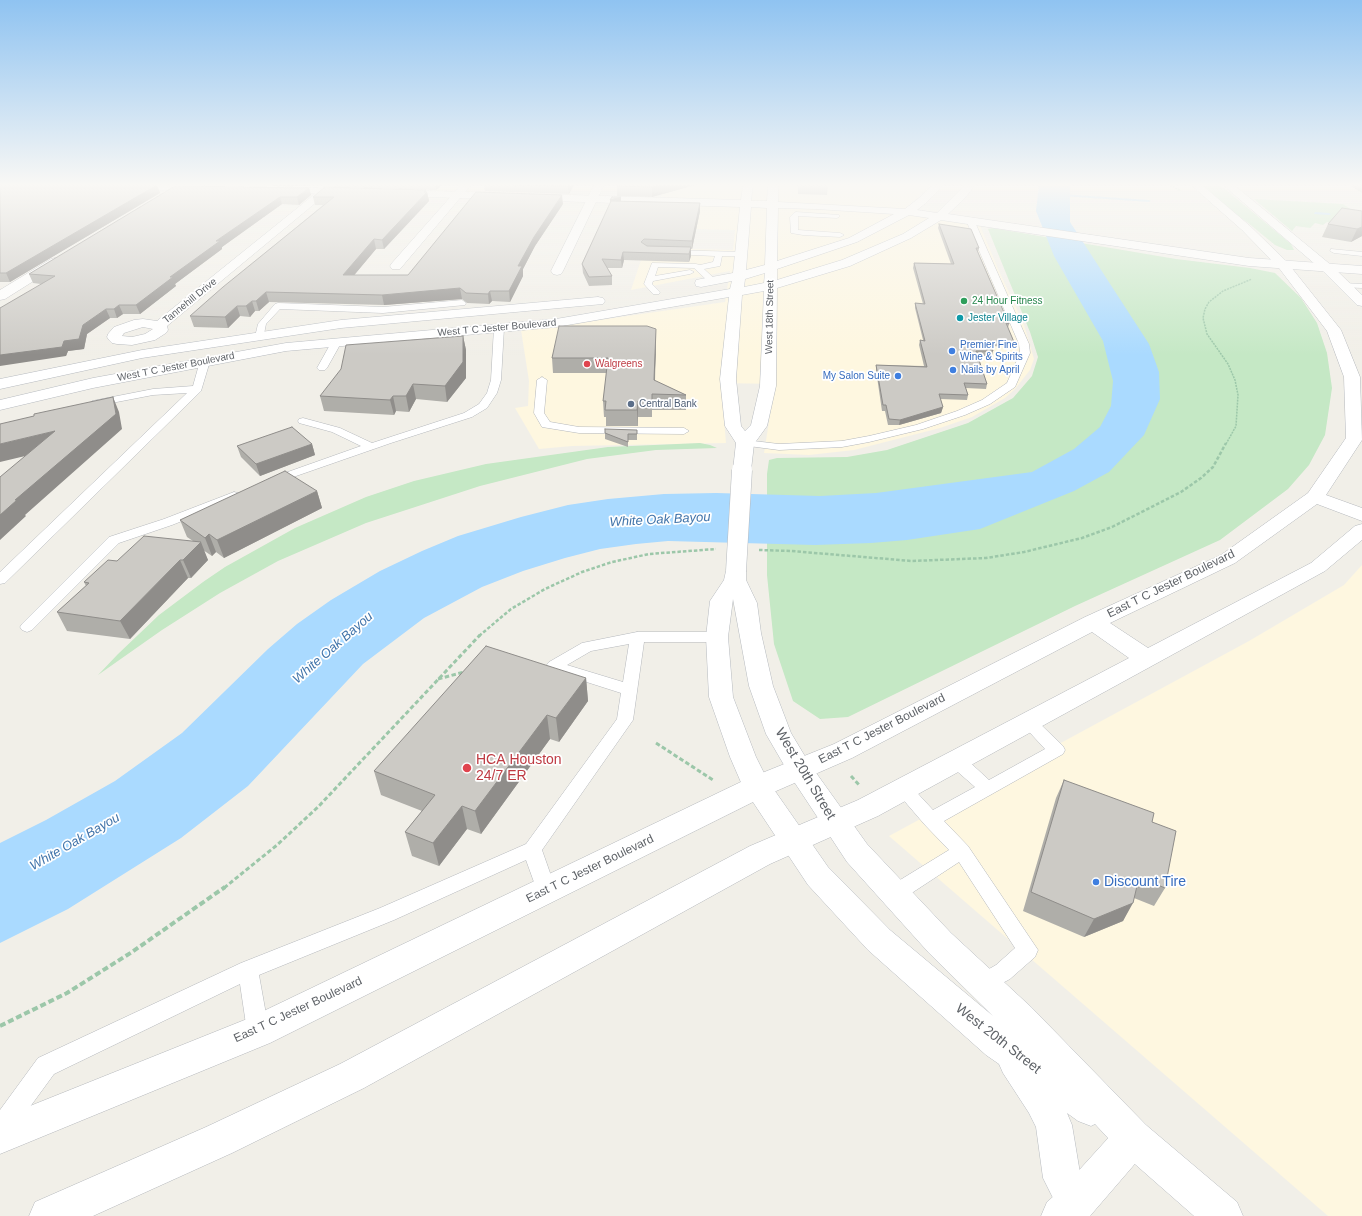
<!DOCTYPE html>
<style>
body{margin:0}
canvas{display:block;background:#f1efe8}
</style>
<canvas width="1362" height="1216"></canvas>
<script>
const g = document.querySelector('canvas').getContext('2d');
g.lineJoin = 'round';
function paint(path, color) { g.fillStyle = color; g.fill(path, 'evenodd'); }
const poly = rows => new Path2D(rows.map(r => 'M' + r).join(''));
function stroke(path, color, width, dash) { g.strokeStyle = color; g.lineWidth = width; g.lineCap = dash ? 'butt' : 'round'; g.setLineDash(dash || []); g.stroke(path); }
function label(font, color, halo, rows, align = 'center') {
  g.font = font + ' Helvetica,sans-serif'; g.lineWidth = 3.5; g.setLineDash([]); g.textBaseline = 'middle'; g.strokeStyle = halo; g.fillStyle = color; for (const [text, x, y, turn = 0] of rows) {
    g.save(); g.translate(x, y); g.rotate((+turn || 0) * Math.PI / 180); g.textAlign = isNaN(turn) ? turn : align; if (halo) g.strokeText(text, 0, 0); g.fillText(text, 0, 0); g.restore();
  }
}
const commercial = poly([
 [665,185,931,185,900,214,979,223,999,271,1024,325,1034,359,1030,370,1015,389,1005,398,972,417,940,428,854,450,809,455,764,453,775,384,721,383,726,443,572,446,539,449,515,408,528,406,529,381,521,330,565,325,725,302,730,271,631,290,645,248,733,250,735,230,651,228],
 [1362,565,1362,1216,1328,1216,889,836,1249,641,1344,585]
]);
const green = poly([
 [1200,185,1220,185,1291,244,1294,250,1287,250,1275,245,1247,222,1227,209],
 [1254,199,1343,204,1362,217,1331,223,1327,222,1323,225,1315,223,1310,228,1296,226,1292,231],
 [992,228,1176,259,1250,268,1275,273,1301,298,1317,323,1327,353,1332,388,1325,435,1309,465,1288,489,1220,540,1075,606,848,717,820,719,793,701,774,644,767,575,767,474,769,460,777,458,847,457,887,450,968,423,1013,398,1032,376,1038,357,1030,332,988,229],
 [700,443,710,445,717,448,656,450,587,459,480,486,366,523,278,561,220,593,162,630,98,675,118,654,159,615,203,582,225,567,295,528,366,497,414,481,486,464,608,447]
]);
const water = poly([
 [1039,185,1070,185,1070,222,1149,344,1159,372,1160,399,1144,435,1109,472,1074,491,980,529,907,540,871,543,815,545,668,541,636,544,600,549,565,558,523,571,482,587,424,618,363,664,248,786,181,838,68,909,0,943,0,843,46,820,115,781,182,733,268,649,297,624,331,600,380,571,422,551,458,536,521,517,568,505,608,499,664,494,716,493,820,496,876,493,1032,472,1074,449,1100,427,1111,406,1113,381,1103,341,1054,256,1036,211]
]);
const stream = poly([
 [1062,194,1149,200,1151,201,1149,202,1061,196,1062,194],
 [1315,212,1329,213,1331,214,1329,215,1314,214,1315,212]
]);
const pathFar3 = poly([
 [1170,185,1181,191],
 [1226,444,1236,426,1238,395,1235,380,1228,364,1207,334,1203,318,1205,309,1209,302,1223,291,1252,279]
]);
const pathFar2 = poly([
 [759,550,791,551,912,561,986,558,1024,552,1082,538,1112,527,1181,492,1201,478,1213,467,1226,443],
 [479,636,511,609,545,589,582,572,612,562,649,554,716,549]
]);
const pathFar1 = poly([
 [438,679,464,672],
 [656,743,713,780],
 [851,776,860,786],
 [224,888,277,845,318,807,480,635]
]);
const path = poly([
 [0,1026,67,993,132,952,225,887]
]);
const service = poly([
 [796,212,839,215,839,217,837,218,798,216,798,230,840,233,844,235,840,237,803,235,791,233,790,217,794,213,796,212],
 [967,218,973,218,974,220,1029,344,1030,353,1015,387,990,404,965,415,923,429,869,442,842,447,779,450,741,445,739,443,745,440,779,444,842,441,869,436,916,425,957,411,982,400,1007,383,1020,353,1019,344,966,220,967,218],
 [1331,249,1362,252,1362,256,1334,253,1330,251,1331,249],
 [669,250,742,252,746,254,742,256,722,256,720,266,704,269,717,281,713,283,710,283,694,268,658,267,655,276,690,270,694,272,690,274,653,281,652,284,660,292,659,294,653,294,644,284,652,263,696,264,700,265,713,262,715,256,672,254,669,254,669,250],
 [1342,283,1362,284,1362,288,1342,287,1341,285,1342,283],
 [462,300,466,303,465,305,383,313,280,309,266,324,263,339,257,339,255,337,258,324,275,304,278,303,383,307,462,300],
 [499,325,504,328,501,380,497,393,487,408,472,417,391,443,276,483,272,485,268,483,266,481,268,479,361,446,332,432,299,423,298,421,299,419,303,418,340,428,372,443,464,413,479,404,487,393,491,380,494,328,499,325],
 [336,340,341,343,327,368,325,370,319,370,317,368,331,343,336,340],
 [205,358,210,361,201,391,5,583,0,584,0,572,187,393,153,395,96,406,91,403,92,401,153,389,193,386,200,361,205,358],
 [542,377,547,380,544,413,550,422,579,427,684,428,689,431,684,434,579,433,542,427,534,413,537,380,542,377],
 [234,492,238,493,240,496,238,499,172,525,119,543,32,630,27,632,22,630,20,627,22,624,109,537,164,519,234,492],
 [637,632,717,632,722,634,724,637,722,640,717,642,644,642,633,720,542,850,556,890,553,896,546,898,539,896,526,860,394,920,259,975,269,1031,266,1039,258,1042,250,1039,247,1031,240,984,54,1074,8,1137,0,1141,0,1110,38,1058,241,963,380,908,526,844,617,719,621,693,549,670,546,666,549,662,582,643,637,632],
 [629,644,623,682,567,665,591,651,629,644],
 [1028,716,1034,718,1063,746,1065,750,1063,754,944,821,968,846,1038,950,1035,957,1010,979,982,994,975,991,972,984,975,977,996,965,1015,948,959,862,901,900,894,902,887,900,884,894,887,888,949,850,925,825,894,789,897,784,903,782,909,784,933,810,975,787,951,766,949,761,951,756,957,755,963,756,989,780,1045,749,1020,722,1022,718,1028,716]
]);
const minor = poly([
 [326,185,337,185,167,326,168,330,166,333,155,340,132,345,117,344,112,343,109,340,107,337,108,334,114,327,134,320,143,319,157,321,326,185],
 [143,327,153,329,145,334,132,337,122,336,124,333,143,327],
 [461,185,471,185,400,269,392,269,390,266,392,263,461,185],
 [594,185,604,185,563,271,561,274,557,275,553,274,551,271,594,185],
 [55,258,59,259,61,262,59,265,5,299,0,300,0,290,51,259,55,258],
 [1133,1120,1146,1125,1151,1138,1146,1151,1090,1216,1041,1216,1047,1202,1062,1189,1120,1125,1133,1120]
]);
const tertiary = poly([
 [1191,185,1202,185,1250,226,1287,262,1341,330,1360,377,1362,440,1326,495,1362,508,1362,521,1317,504,1235,563,1110,623,1148,648,1311,563,1355,526,1362,524,1362,540,1325,571,878,816,770,864,364,1088,232,1153,93,1216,29,1216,35,1202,206,1127,340,1064,750,846,858,800,1129,658,1092,632,852,758,767,795,270,1043,0,1154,0,1118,247,1019,747,779,834,744,1085,617,1221,555,1308,493,1346,438,1344,377,1327,331,1279,268,1242,230,1191,185],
 [1223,185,1234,185,1331,265,1362,295,1362,306,1357,305,1323,271,1223,185]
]);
const secondary = poly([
 [123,185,203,185,208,188,203,191,127,190,123,189,122,187,123,185],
 [743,185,753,185,751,201,767,201,768,185,778,185,778,202,905,209,919,198,932,185,943,185,927,202,917,210,937,213,965,185,975,185,965,198,948,214,1249,258,1362,266,1362,274,1249,266,941,220,911,238,850,266,777,288,776,386,767,426,754,444,751,470,748,474,742,475,736,474,733,470,736,443,725,426,720,379,729,297,556,327,286,351,93,388,0,410,0,400,93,378,286,343,556,319,730,289,732,281,701,287,696,286,695,283,696,280,701,279,733,273,740,207,397,196,392,193,397,190,741,200,743,185],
 [751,207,767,208,765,265,746,270,751,207],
 [778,208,816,209,894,214,849,238,777,261,778,208],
 [909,215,929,218,903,234,842,260,777,280,777,269,857,242,909,215],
 [765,273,764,283,744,287,745,279,765,273],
 [764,291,760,386,751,425,745,431,741,426,736,379,742,295,764,291],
 [279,187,351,189,356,192,351,195,275,192,274,190,275,188,279,187],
 [598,297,603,298,605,301,603,304,341,328,142,358,0,389,0,379,142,350,341,320,598,297],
 [736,565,743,566,746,571,746,580,757,603,761,633,773,686,791,733,809,763,867,844,951,933,1031,1007,1146,1125,1237,1202,1243,1216,1194,1216,1120,1151,1095,1124,1091,1126,1078,1121,1067,1113,1072,1125,1080,1173,1095,1203,1090,1216,1062,1216,1043,1178,1036,1127,1029,1113,1003,1073,999,1064,986,1055,868,950,808,885,743,787,730,757,709,697,706,637,710,601,724,580,726,571,729,566,736,565],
 [733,599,749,686,766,734,791,777,847,862,929,953,993,1016,890,930,828,867,768,781,756,757,733,697,728,637,733,599]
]);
const secondaryBridge = poly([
 [736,571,742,470]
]);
const wall = poly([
 [0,185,157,185,160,193,10,282,0,282],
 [189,185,324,185,322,186],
 [337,185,442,185,436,190,337,187],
 [484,185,574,185,569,194,485,191],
 [695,185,652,197,617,196,617,186],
 [793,185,828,185,827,195,798,194,798,186],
 [1349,185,1362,185,1362,193],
 [309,188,311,195,299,205,282,204,222,247,222,249,175,284,176,286,140,314,123,314,117,318,110,318,87,334,84,349,68,351,66,356,41,284,33,283,29,274],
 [427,192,429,201,384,249,376,249,354,275,408,275,563,204,535,246,523,269,523,276,510,302,492,301,489,304,467,303,462,299,384,305,269,302,259,311,255,311,250,317,240,316,228,328,194,327,190,316,323,205,315,205,313,197],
 [621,197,621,201,700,203,700,211,692,249,691,249,691,256,689,262,624,260,622,268,607,268,612,276,612,285,589,286,583,273,582,264,610,204,610,200],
 [1362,211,1362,236,1351,242,1322,237,1328,224],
 [939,224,979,248,978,252,1009,324,1008,328,1014,342,1013,347,992,346,993,351,992,356,977,356,987,384,986,389,966,388,968,395,967,400,940,399,943,407,941,413,899,425,888,425,885,411,882,411,876,370,876,365,924,366,919,345,920,340,923,340,915,308,915,303,923,304,913,268,914,263,951,264,938,228],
 [656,329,656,344,655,381,686,395,686,410,652,410,652,417,638,417,638,426,606,426,606,417,604,417,603,401,607,373,553,373,552,358],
 [463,336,466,350,466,378,447,402,416,399,409,412,396,411,394,415,324,411,320,396],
 [637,430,637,440,628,440,628,447,605,439,605,433],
 [312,444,315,455,260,476,241,457,237,446],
 [317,491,322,508,224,558,216,552,212,556,203,550,208,560,191,578,188,578,130,639,67,631,57,612,86,586,84,582,117,561,193,541,187,537,180,520],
 [586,678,588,701,559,742,550,739,481,834,467,829,439,866,412,856,405,832,422,811,381,795,374,771],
 [1064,780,1152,822,1165,888,1154,906,1134,898,1123,921,1084,937,1023,911,1056,798]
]);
const shadedWall = poly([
 [157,185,160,193,10,282,6,273],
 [436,185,442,185,436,190],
 [569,185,574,185,569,194,568,186],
 [660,185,695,185,652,197,652,187],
 [309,188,311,195,299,205,297,197],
 [426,190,426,193,427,192,429,201,384,249,382,240],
 [562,195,563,204,535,246,523,269,523,276,510,302,509,291,518,266,534,237],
 [280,197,282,204,222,247,222,249,175,284,176,286,140,314,136,305,170,277,216,241],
 [621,197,621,205,610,209,610,200],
 [700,203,700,211,692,249,692,241],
 [1362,227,1362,236,1351,242,1357,229],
 [374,239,376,249,346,285,343,275],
 [691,247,691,256,689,262,689,254],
 [623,252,624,260,622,268,621,260],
 [460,288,462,299,384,305,382,295],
 [490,291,492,301,489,304,488,294],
 [266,292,269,302,259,311,256,301],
 [252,301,255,311,250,317,246,306],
 [119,305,123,314,117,318,114,309],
 [237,306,240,316,228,328,225,317],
 [106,309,110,318,87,334,84,349,68,351,66,356,0,366,0,355,64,341,83,325],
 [656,329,656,344,654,395,654,380],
 [463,336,466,350,466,378,447,402,445,386],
 [413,384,416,399,409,412,406,396],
 [393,396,396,411,394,415,390,400],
 [113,397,119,412,122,429,25,515,26,516,0,540,0,515],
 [638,401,638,426,637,410],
 [943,407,941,413,899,425,900,420],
 [55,431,63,447,0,462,0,444],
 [312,444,315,455,260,476,256,464],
 [317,491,322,508,224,558,217,540],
 [209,534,216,552,212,556,205,538],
 [201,542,208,560,191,578,183,560],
 [180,560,188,578,130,639,120,621],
 [586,678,588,701,559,742,556,718],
 [547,715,550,739,481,834,475,811],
 [462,806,467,829,439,866,433,843],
 [1133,903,1123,921,1084,937,1094,919]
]);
const building = poly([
 [0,185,157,185,6,273,0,273,0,185],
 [515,185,569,185,568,186,515,185],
 [618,185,660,185,652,187,617,186,618,185],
 [175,186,309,188,297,197,280,197,216,241,220,241,170,277,173,277,136,305,119,305,114,309,106,309,83,325,79,339,64,341,62,347,0,355,0,308,55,276,29,274,175,186],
 [325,187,426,190,424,192,427,192,382,240,374,239,343,275,408,275,476,192,562,195,534,237,518,266,522,266,509,291,490,291,488,294,466,293,460,288,382,295,266,292,256,301,252,301,246,306,237,306,225,317,190,316,223,287,334,197,313,197,325,187],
 [612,197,621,197,610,200,612,197],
 [611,201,700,203,692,241,644,239,641,242,647,246,691,247,689,254,623,252,621,260,602,259,612,276,589,277,582,264,611,201],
 [1342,208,1362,211,1362,227,1357,229,1328,224,1342,208],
 [939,224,971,229,979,248,976,248,1009,324,1006,323,1014,342,990,341,993,351,976,351,987,384,964,383,968,395,939,394,943,407,900,420,889,419,886,405,883,405,876,365,927,367,920,340,925,341,915,303,925,304,914,263,954,264,939,224],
 [559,326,647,326,656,329,654,380,686,395,652,394,652,401,638,401,637,410,605,410,606,401,603,401,608,358,552,358,559,326],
 [463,336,463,362,445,386,413,384,406,396,393,396,390,400,320,396,341,369,346,345,463,336],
 [113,397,116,414,15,500,17,500,0,515,0,477,55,431,0,444,0,424,34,416,34,414,113,397],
 [292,427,312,444,256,464,237,446,292,427],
 [605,429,637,430,637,434,628,434,628,442,605,433,605,429],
 [285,471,317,491,217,540,209,534,205,538,180,520,285,471],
 [144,536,201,542,183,560,180,560,120,621,57,612,89,583,84,582,108,560,117,561,144,536],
 [486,646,586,678,556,718,547,715,475,811,462,806,433,843,405,832,435,795,374,771,486,646],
 [1064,780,1154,813,1152,822,1176,831,1165,888,1141,878,1139,887,1137,886,1133,903,1094,919,1031,892,1064,780]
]);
const markers = [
 [964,301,4,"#2e9e5b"],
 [960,318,4,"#0f9aa8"],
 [952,351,4,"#3f7fe0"],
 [587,364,4,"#e0444e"],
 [953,370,4,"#3f7fe0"],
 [898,376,4,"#3f7fe0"],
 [631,404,4,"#5c6f8a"],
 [467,768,5,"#e0444e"],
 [1096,882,4,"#3f7fe0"]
];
const farStreetnames = [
 ["Tannehill Drive",190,301,-39],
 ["West 18th Street",770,317,-89],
 ["West T C Jester Boulevard",497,328,-5],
 ["West T C Jester Boulevard",176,367,-11]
];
const farLeisurenames = [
 ["24 Hour Fitness",972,301]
];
const farCulturenames = [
 ["Jester Village",968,318]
];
const farShopnames = [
 ["Premier Fine",960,345],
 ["Wine & Spirits",960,357],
 ["Nails by April",961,370],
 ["My Salon Suite",890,376,"right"]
];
const farHealthnames = [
 ["Walgreens",595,364]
];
const farServicenames = [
 ["Central Bank",639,404]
];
const streetNames = [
 ["East T C Jester Boulevard",1171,584,-26],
 ["East T C Jester Boulevard",882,729,-27],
 ["East T C Jester Boulevard",590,869,-26],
 ["East T C Jester Boulevard",298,1010,-25]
];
const waterNames = [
 ["White Oak Bayou",660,520,-3],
 ["White Oak Bayou",333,648,-41],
 ["White Oak Bayou",75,842,-30]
];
const nearHealthnames = [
 ["HCA Houston",476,760],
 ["24/7 ER",476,776]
];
const nearStreetnames = [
 ["West 20th Street",805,774,59],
 ["West 20th Street",998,1039,38]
];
const nearShopnames = [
 ["Discount Tire",1104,882]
];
paint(commercial, '#fef7e0');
paint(green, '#c5e8c5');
paint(water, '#aadaff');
paint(stream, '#aadaff');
stroke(service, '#b5b8bc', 1);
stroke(minor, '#b5b8bc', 1);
stroke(tertiary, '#b5b8bc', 1);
stroke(secondary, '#b6babf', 1);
stroke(pathFar3, '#9cc7a9', 1.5, [2, 1]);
stroke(pathFar2, '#9cc7a9', 2.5, [3.5, 2]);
stroke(pathFar1, '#9cc7a9', 3, [4.5, 2.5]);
stroke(path, '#9cc7a9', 4, [6, 3]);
paint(service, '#fff');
paint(minor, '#fff');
paint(tertiary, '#fff');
paint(secondary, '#fff');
stroke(secondaryBridge, '#b6babf', 21, []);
stroke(secondaryBridge, '#fff', 20);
paint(wall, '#afaea9');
paint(shadedWall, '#8f8d8a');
paint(building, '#cccac5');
stroke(building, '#8f8d8a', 1);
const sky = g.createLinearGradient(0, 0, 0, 355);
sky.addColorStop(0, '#8fc3f1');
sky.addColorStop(0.52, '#f9f8f5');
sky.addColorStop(1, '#f9f8f500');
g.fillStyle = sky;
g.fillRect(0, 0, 1362, 355);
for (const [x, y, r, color] of markers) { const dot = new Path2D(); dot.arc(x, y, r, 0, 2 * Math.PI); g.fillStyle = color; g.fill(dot); stroke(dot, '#fff', 1.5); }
label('10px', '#5f6368', '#fff', farStreetnames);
label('10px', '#27864d', '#fff', farLeisurenames, 'left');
label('10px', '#0d838f', '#fff', farCulturenames, 'left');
label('10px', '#366cbe', '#fff', farShopnames, 'left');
label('10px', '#be3a42', '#fff', farHealthnames, 'left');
label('10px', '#4e5e75', '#fff', farServicenames, 'left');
label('12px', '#5f6368', '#fff', streetNames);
label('italic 13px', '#4174aa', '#fff', waterNames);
label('14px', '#be3a42', '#fff', nearHealthnames, 'left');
label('14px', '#5f6368', '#fff', nearStreetnames);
label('14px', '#366cbe', '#fff', nearShopnames, 'left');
</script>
